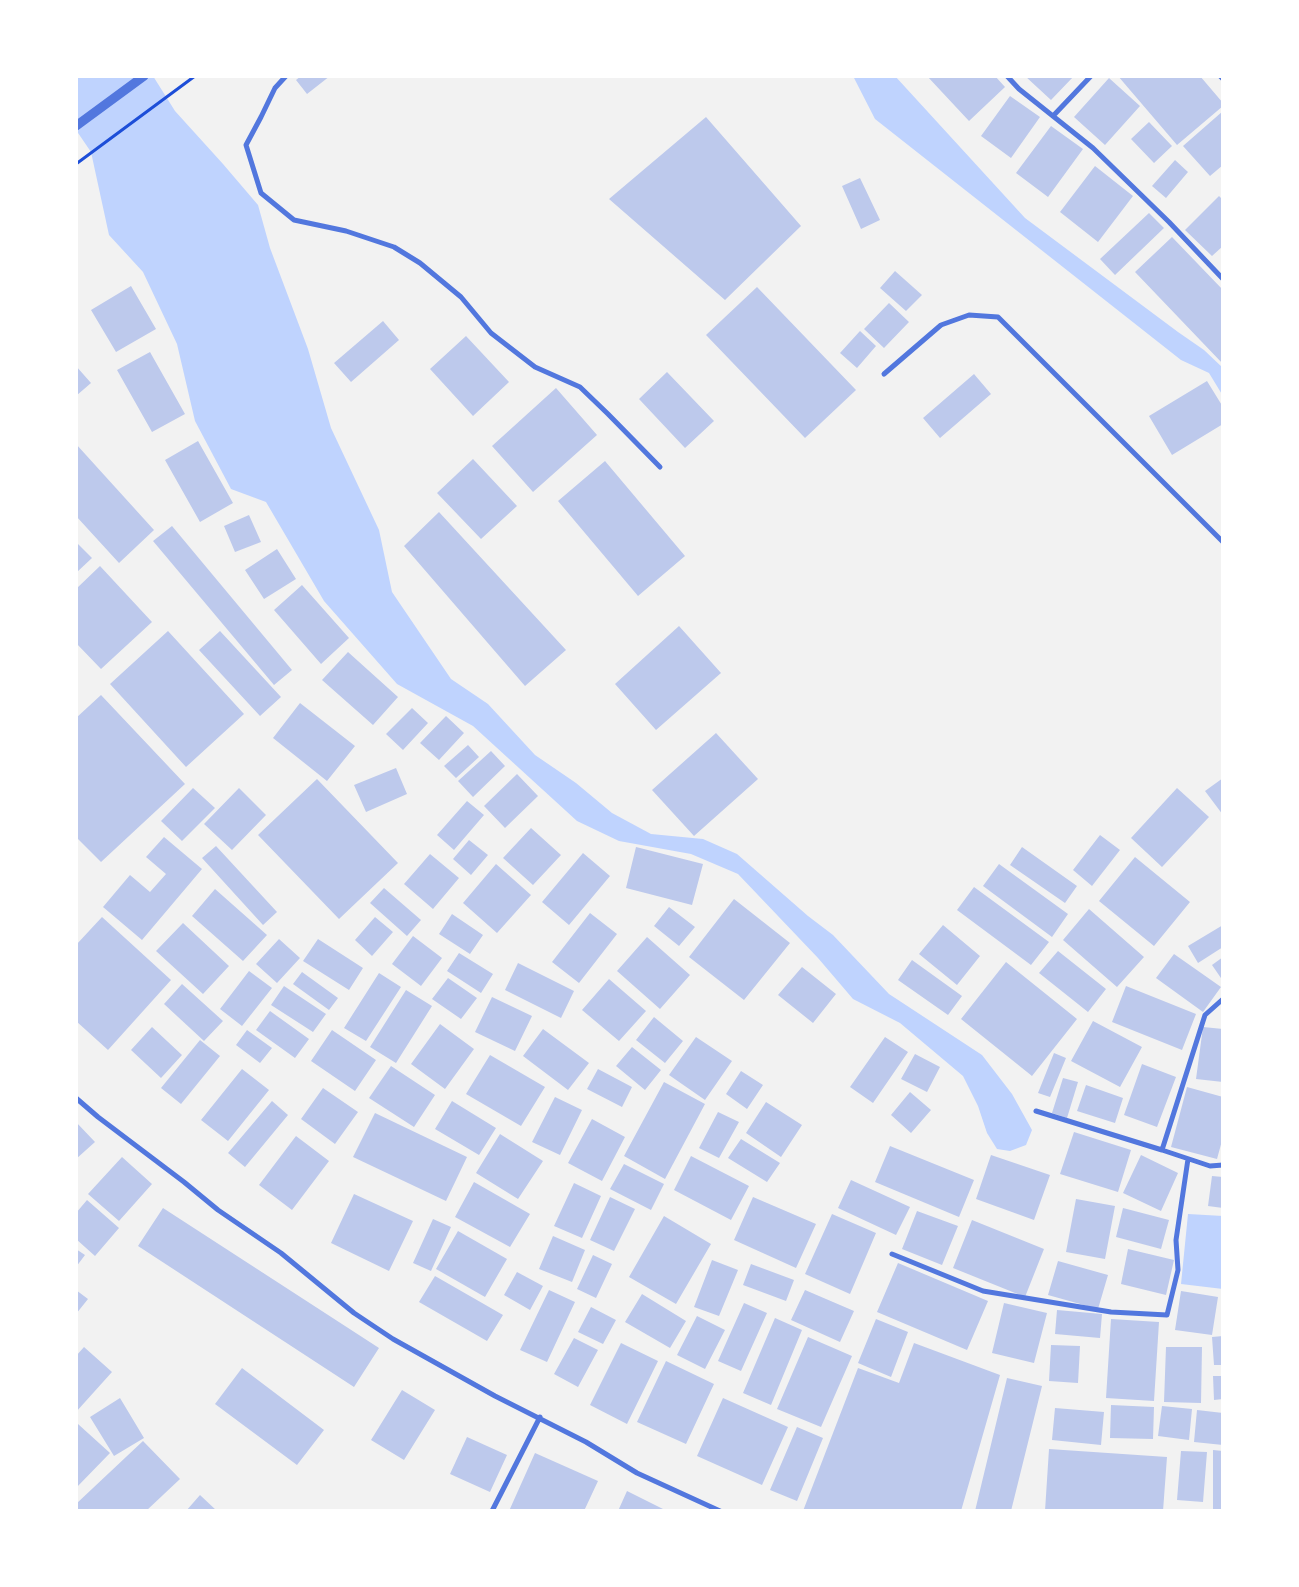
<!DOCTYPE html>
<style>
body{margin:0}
#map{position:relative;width:1299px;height:1587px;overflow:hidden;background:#f2f2f2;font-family:Bitter,serif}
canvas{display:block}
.frame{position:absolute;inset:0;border:78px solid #fff;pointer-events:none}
</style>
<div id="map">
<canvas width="1299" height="1587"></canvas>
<div class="frame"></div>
</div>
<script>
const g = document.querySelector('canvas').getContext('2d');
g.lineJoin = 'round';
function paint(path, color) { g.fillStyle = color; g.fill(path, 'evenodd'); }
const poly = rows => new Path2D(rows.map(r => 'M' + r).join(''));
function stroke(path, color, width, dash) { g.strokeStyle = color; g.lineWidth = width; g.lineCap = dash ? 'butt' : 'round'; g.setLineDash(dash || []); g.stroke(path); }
const water = poly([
 [76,76,153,76,175,111,223,164,258,205,270,248,308,349,331,428,379,530,392,592,451,679,488,704,535,755,576,783,612,813,651,834,703,839,737,854,808,916,833,935,889,994,982,1055,1012,1094,1032,1130,1026,1145,1010,1151,997,1149,987,1133,978,1106,963,1076,900,1023,853,999,818,958,738,874,691,854,619,841,577,821,473,726,397,684,324,601,266,502,231,489,195,421,177,344,143,272,109,235,91,152,76,130],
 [853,76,895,76,1025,218,1178,332,1204,350,1223,368,1223,396,1209,373,1181,360,875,119],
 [1188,1214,1223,1216,1223,1289,1181,1284]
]);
const building = poly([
 [301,76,330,76,307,94,296,80],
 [927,76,995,76,1005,87,969,121],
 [1025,76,1074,76,1051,100],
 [1118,76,1200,76,1223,103,1223,106,1177,145],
 [1109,78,1140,106,1105,145,1074,117],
 [1010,96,1040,117,1011,158,981,136],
 [1223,111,1223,165,1210,176,1183,146],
 [706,117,801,226,725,300,609,199],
 [1149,122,1172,146,1154,163,1131,139],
 [1051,126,1083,149,1048,197,1016,173],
 [1175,160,1188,172,1166,198,1152,186],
 [1095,166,1133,196,1098,242,1060,212],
 [860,178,880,220,861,229,842,186],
 [1219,196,1223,200,1223,246,1212,256,1185,230],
 [1149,213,1164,228,1115,275,1100,259],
 [1172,237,1223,290,1223,364,1135,272],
 [895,271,922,295,906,311,880,288],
 [131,286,156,329,116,352,91,310],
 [757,287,856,390,805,438,706,335],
 [889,303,909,322,884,348,864,329],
 [383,321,399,340,351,382,334,363],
 [860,331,876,346,857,368,840,353],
 [466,336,509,382,473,416,430,369],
 [150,352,185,414,152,432,117,370],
 [76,366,91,383,76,396],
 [667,372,714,421,685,448,639,399],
 [974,374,991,394,940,438,923,418],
 [1207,381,1223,407,1223,424,1172,455,1149,416],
 [556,388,597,435,533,492,492,446],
 [198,441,233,503,200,522,165,460],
 [76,444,154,530,119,563,76,516],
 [473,459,517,506,481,539,437,493],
 [605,461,685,556,638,596,558,501],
 [439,512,566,650,525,686,404,546],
 [249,515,261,542,235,552,224,526],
 [172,526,292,670,274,685,153,541],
 [76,542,92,558,76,573],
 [277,549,296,579,264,599,245,570],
 [100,566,152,622,101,669,76,643,76,589],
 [302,585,349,638,321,664,274,610],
 [679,626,721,673,656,730,615,684],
 [168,631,244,714,186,767,110,684],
 [220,631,281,697,260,716,199,650],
 [348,652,398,697,373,725,322,680],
 [101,695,185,784,101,862,76,837,76,718],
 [300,703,355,746,327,781,273,738],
 [412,708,428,723,403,750,386,734],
 [446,716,464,733,439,760,420,743],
 [716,733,758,779,694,836,652,790],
 [468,745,479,757,456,778,444,766],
 [491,751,505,766,473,797,458,781],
 [396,768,407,794,366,812,354,785],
 [517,774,538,796,505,828,484,806],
 [1223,778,1223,815,1205,791],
 [317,779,398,863,339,919,258,835],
 [193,788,215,808,182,841,161,821],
 [239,788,266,815,232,850,204,824],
 [1177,788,1209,817,1162,867,1131,838],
 [467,801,484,815,454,850,437,835],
 [531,828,561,855,533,885,503,858],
 [1100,835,1120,850,1092,886,1073,870],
 [164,837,202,869,142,940,103,907,130,875,150,892,166,874,146,857],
 [469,840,488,855,471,875,453,859],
 [216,846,277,912,263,925,202,858],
 [636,847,703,864,692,905,626,888],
 [1022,847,1077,886,1065,903,1010,865],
 [583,853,610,876,569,925,542,902],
 [430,854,459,878,433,909,404,884],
 [1135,857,1190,902,1154,946,1099,901],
 [496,864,531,895,497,933,463,903],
 [999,864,1068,914,1052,937,983,886],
 [974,887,1049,942,1031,965,957,910],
 [384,888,421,920,407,936,370,903],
 [215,889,267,935,243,961,192,916],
 [734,899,790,943,744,1000,689,957],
 [669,907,695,927,679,946,654,926],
 [1089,909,1144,957,1117,987,1063,940],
 [590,913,617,934,579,983,552,962],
 [452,914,483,935,470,954,439,934],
 [102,917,171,980,108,1050,76,1021,76,945],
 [375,917,393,932,372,956,355,940],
 [183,923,229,966,203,994,156,951],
 [943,925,980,956,957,985,919,954],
 [1223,925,1223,947,1198,963,1188,946],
 [413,936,442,958,421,986,392,964],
 [647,937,690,975,660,1009,617,971],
 [279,939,300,958,277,983,256,964],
 [318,939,363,968,349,990,303,961],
 [1058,951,1106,989,1088,1012,1039,973],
 [459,953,493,974,481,993,447,971],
 [1174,954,1221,987,1203,1012,1156,978],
 [1223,957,1223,981,1212,965],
 [912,960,962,996,948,1015,898,980],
 [1006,962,1077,1019,1032,1076,961,1019],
 [518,963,574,991,561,1018,505,990],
 [802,967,836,994,813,1023,778,995],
 [249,971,272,988,242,1026,220,1009],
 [302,972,338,998,329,1010,293,984],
 [379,973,401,987,366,1041,344,1028],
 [448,978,477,998,461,1019,432,999],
 [609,979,646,1011,619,1041,582,1010],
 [182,984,223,1021,204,1041,164,1004],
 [284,986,326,1014,313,1032,271,1005],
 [1126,986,1196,1014,1182,1050,1112,1022],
 [406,990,432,1006,396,1063,370,1047],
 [492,997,532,1016,515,1051,475,1032],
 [270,1011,309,1039,295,1058,256,1030],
 [654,1017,683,1041,665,1063,636,1040],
 [1093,1021,1142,1047,1120,1087,1071,1061],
 [440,1024,474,1049,445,1089,411,1064],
 [152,1027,182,1055,161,1078,131,1050],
 [1203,1027,1223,1029,1223,1082,1196,1079],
 [543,1029,589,1063,568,1090,523,1056],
 [247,1030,272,1048,260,1063,236,1045],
 [332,1030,376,1060,355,1091,311,1061],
 [696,1037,732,1061,705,1100,669,1075],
 [885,1037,908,1052,873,1103,850,1087],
 [200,1040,220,1056,181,1104,161,1088],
 [632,1047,661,1070,645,1090,616,1066],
 [1054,1053,1066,1058,1050,1097,1038,1093],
 [915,1054,940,1067,927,1092,901,1079],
 [490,1055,545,1087,521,1126,466,1094],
 [1142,1064,1176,1077,1157,1127,1124,1115],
 [391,1066,435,1095,414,1127,369,1098],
 [242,1069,269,1090,228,1141,201,1120],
 [598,1069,632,1087,622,1107,587,1089],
 [741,1071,763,1085,747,1109,726,1094],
 [1063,1078,1078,1082,1067,1118,1052,1113],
 [664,1082,705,1104,665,1179,624,1156],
 [1086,1085,1123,1098,1115,1123,1077,1111],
 [1187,1087,1223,1097,1223,1137,1217,1159,1171,1147],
 [323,1088,358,1112,335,1144,301,1119],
 [910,1092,931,1110,911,1133,891,1115],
 [555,1097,582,1110,560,1155,532,1142],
 [272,1101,288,1115,245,1167,228,1153],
 [452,1101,496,1128,479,1155,435,1129],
 [766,1102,802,1125,781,1157,746,1133],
 [718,1112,739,1122,719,1158,699,1148],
 [375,1113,467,1157,446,1201,353,1157],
 [592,1119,625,1137,602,1181,568,1163],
 [76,1122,95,1142,76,1159],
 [1074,1132,1131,1150,1118,1192,1060,1174],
 [500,1134,543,1161,518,1199,476,1173],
 [296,1136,329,1161,292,1210,259,1185],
 [741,1139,780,1163,767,1182,728,1158],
 [890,1146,974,1180,959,1217,875,1182],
 [991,1155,1050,1175,1034,1220,976,1199],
 [1141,1155,1178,1173,1161,1211,1123,1193],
 [691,1156,749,1186,731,1220,674,1190],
 [122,1157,152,1184,119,1221,88,1194],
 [624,1164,664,1184,651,1210,610,1189],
 [1212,1176,1223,1177,1223,1208,1208,1206],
 [851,1180,910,1207,896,1235,838,1208],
 [474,1182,530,1214,510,1247,455,1217],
 [574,1183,601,1196,582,1238,554,1226],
 [354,1194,413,1221,389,1271,331,1243],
 [610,1197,635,1209,614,1251,590,1240],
 [753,1197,816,1224,796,1268,734,1240],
 [1076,1199,1115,1206,1105,1259,1066,1252],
 [87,1200,119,1228,95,1256,76,1239,76,1213],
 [163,1208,379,1348,354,1387,138,1246],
 [1123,1208,1169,1220,1161,1249,1116,1237],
 [917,1211,958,1226,942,1265,902,1249],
 [832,1214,876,1233,850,1294,805,1274],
 [664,1216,711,1244,676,1304,629,1277],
 [433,1219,451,1227,431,1271,413,1263],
 [972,1220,1044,1249,1025,1297,953,1268],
 [458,1231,507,1259,485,1297,436,1269],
 [553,1236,585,1250,572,1282,539,1269],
 [76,1249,85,1255,76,1267],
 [1128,1249,1174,1260,1166,1295,1121,1284],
 [593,1255,612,1264,596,1298,577,1289],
 [712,1260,738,1270,719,1316,694,1307],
 [1058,1261,1108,1275,1098,1309,1048,1295],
 [898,1263,988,1301,967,1350,877,1312],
 [751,1264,794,1280,786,1301,743,1285],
 [517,1272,543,1286,530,1310,504,1295],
 [435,1276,503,1315,487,1341,419,1302],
 [76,1290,88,1299,76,1314],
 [549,1290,575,1302,547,1362,520,1350],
 [805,1290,854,1311,840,1342,791,1320],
 [1181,1291,1218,1297,1212,1335,1175,1330],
 [642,1294,686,1321,670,1348,625,1322],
 [744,1303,767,1313,741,1371,718,1361],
 [1004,1303,1047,1313,1034,1363,992,1353],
 [591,1307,616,1320,603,1344,578,1332],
 [1057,1310,1102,1314,1100,1338,1055,1334],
 [697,1316,725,1330,705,1369,677,1355],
 [775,1318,802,1330,771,1405,743,1393],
 [876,1319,908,1332,891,1377,858,1363],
 [1111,1319,1159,1322,1154,1401,1106,1398],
 [1223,1336,1223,1365,1214,1365,1212,1337],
 [808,1337,852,1356,821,1427,777,1409],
 [574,1338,598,1350,578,1387,554,1374],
 [621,1343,658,1361,627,1424,590,1405],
 [914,1343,1000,1375,961,1511,803,1511,858,1368,899,1383],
 [1051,1345,1080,1346,1078,1383,1049,1381],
 [84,1347,112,1372,76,1412,76,1356],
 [1166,1347,1202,1347,1201,1403,1164,1402],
 [666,1361,714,1384,686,1444,637,1422],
 [242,1368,324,1430,297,1465,215,1404],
 [1213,1376,1223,1376,1223,1399,1214,1400],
 [1007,1378,1042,1386,1011,1511,975,1511],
 [402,1390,435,1410,404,1460,371,1440],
 [120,1398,144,1438,114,1456,90,1417],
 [723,1398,788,1427,762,1485,697,1456],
 [1111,1405,1154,1407,1153,1439,1110,1438],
 [1162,1406,1192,1409,1189,1440,1158,1436],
 [1055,1408,1104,1412,1101,1445,1052,1440],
 [1197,1410,1223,1413,1223,1445,1194,1442],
 [78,1424,110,1453,76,1488,76,1427],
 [797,1427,823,1438,797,1501,770,1490],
 [467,1437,507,1455,490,1492,450,1474],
 [143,1441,180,1479,146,1511,76,1511,76,1504],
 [1049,1449,1167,1457,1163,1511,1045,1511],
 [1213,1450,1223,1451,1223,1511,1213,1511],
 [1181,1451,1207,1452,1203,1502,1177,1500],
 [535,1453,598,1481,584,1511,509,1511],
 [627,1491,667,1511,618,1511],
 [200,1495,217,1511,186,1511]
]);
const path = poly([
 [76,164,195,76]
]);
const minor = poly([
 [286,76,275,88,261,117,246,145,261,193,294,220,346,231,394,247,420,263,461,297,491,333,535,367,580,387,608,414,660,467],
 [1007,76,1019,89,1093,148,1169,222,1223,279],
 [1220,76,1223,79],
 [1053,116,1091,76],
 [884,374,941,325,969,315,998,317,1223,542],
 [76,1098,98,1117,184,1182,218,1210,281,1253,354,1313,393,1339,495,1396,586,1442,637,1473,720,1511],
 [1036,1111,1162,1150,1205,1015,1223,999],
 [1162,1150,1210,1166,1223,1165],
 [892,1254,983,1291,1111,1312,1167,1315,1178,1270,1176,1240,1188,1159],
 [492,1511,540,1417]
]);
const tertiary = poly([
 [76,126,144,76]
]);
paint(water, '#bfd3fe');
paint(building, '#bdc9ec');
stroke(path, '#1d4ed8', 3);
stroke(minor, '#5277de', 5);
stroke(tertiary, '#5277de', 9);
</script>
